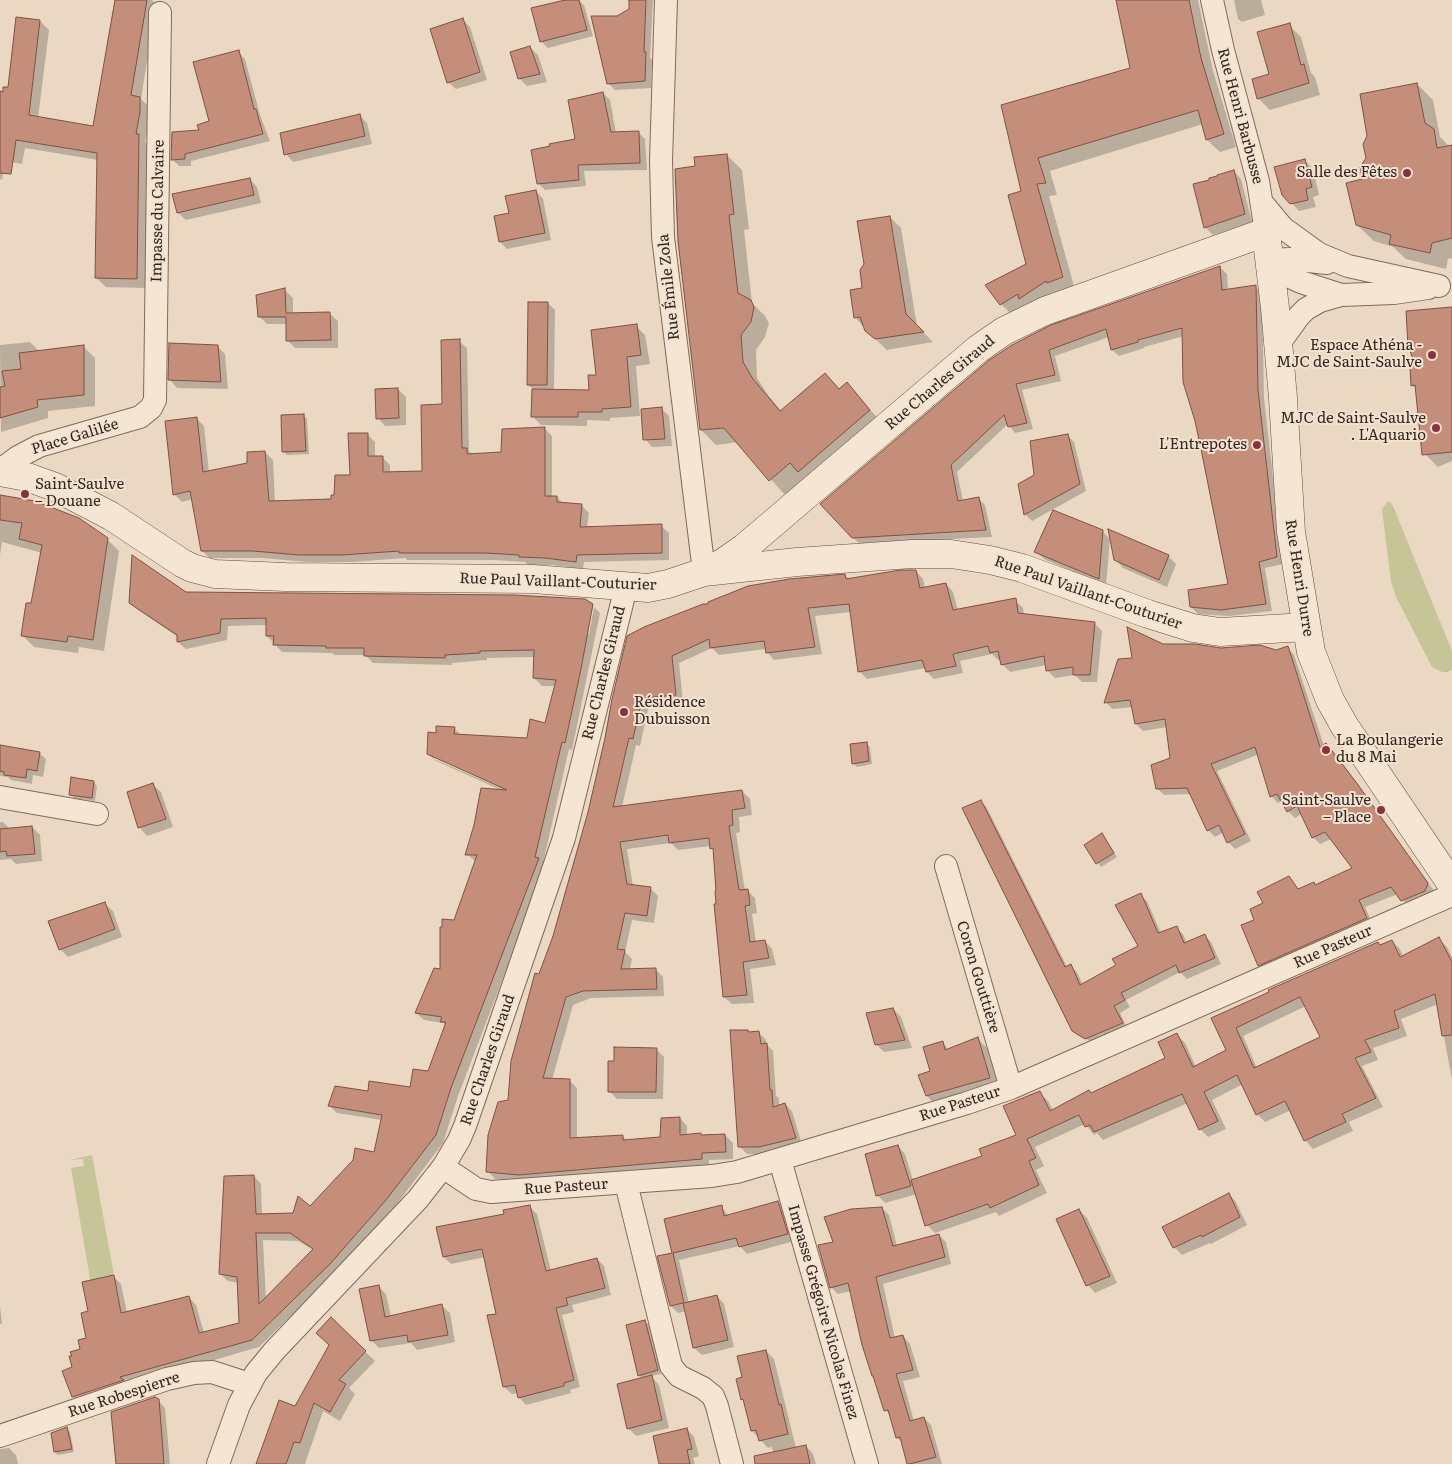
<!DOCTYPE html>
<meta charset="utf-8">
<style>
body{margin:0}
canvas{display:block;background:#ead8c2}
</style>
<canvas width="1452" height="1464"></canvas>
<script>
const g = document.querySelector('canvas').getContext('2d');
g.lineJoin = 'round';
function paint(path, color) { g.fillStyle = color; g.fill(path, 'evenodd'); }
const poly = rows => new Path2D(rows.map(r => 'M' + r).join(''));
function stroke(path, color, width, dash) { g.strokeStyle = color; g.lineWidth = width; g.lineCap = dash ? 'butt' : 'round'; g.setLineDash(dash || []); g.stroke(path); }
function label(font, color, halo, rows, align = 'center') {
  g.font = font + ' Literata,serif'; g.lineWidth = 4; g.setLineDash([]); g.textBaseline = 'middle'; g.strokeStyle = halo; g.fillStyle = color; for (const [text, x, y, turn = 0] of rows) {
    g.save(); g.translate(x, y); g.rotate((+turn || 0) * Math.PI / 180); g.textAlign = isNaN(turn) ? turn : align; if (halo) g.strokeText(text, 0, 0); g.fillText(text, 0, 0); g.restore();
  }
}
const green = poly([
 [1387,502,1390,502,1393,506,1452,651,1452,669,1448,672,1442,672,1432,667,1396,597,1391,581,1382,509],
 [92,1155,114,1275,102,1278,98,1325,71,1168,84,1166,83,1159,69,1160]
]);
const shadow = poly([
 [117,0,152,0,156,5,141,99,149,107,149,122,145,142,148,145,145,288,106,287,96,278,98,160,25,148,22,164,5,161,2,180,0,179,0,93,4,94,9,89,17,18,40,21,49,30,38,118,94,128],
 [570,0,579,0,584,5,593,36,548,48,541,41],
 [630,0,653,0,650,58,652,60,651,88,615,90,608,83,617,17,630,9],
 [1117,0,1198,0,1213,71,1236,147,1220,152,1207,140,1203,124,1050,171,1057,195,1049,196,1075,290,1014,317,1001,304,1027,265,1022,192,1003,106,1131,69],
 [1234,0,1261,0,1265,15,1242,22,1238,19],
 [463,20,470,27,487,80,456,89,448,82],
 [1289,25,1301,37,1311,73,1315,77,1320,95,1270,110,1258,98,1271,75],
 [530,47,538,55,547,82,527,86,519,78],
 [238,52,245,59,260,115,270,141,191,161,191,166,179,166,172,159,211,122],
 [1417,84,1433,100,1440,137,1450,147,1452,147,1452,258,1448,259,1446,269,1406,259,1393,247,1374,241,1357,225,1364,180],
 [603,93,610,100,616,133,638,132,645,139,647,170,584,171,586,186,545,190,538,183,576,140],
 [360,116,367,123,372,144,293,162,286,154],
 [727,155,742,170,749,229,744,230,752,303,765,316,769,323,765,337,756,350,757,378,768,395,782,412,825,375,840,390,847,384,884,425,785,495,738,442,716,445,701,430,696,168],
 [1305,161,1313,169,1319,195,1313,197,1316,207,1299,211,1284,195],
 [1234,171,1241,179,1252,222,1213,235,1206,228,1194,185,1211,180],
 [250,179,257,187,261,203,186,220,178,213],
 [536,191,543,199,551,240,507,249,500,242,510,214],
 [890,217,901,228,917,326,933,342,887,350,866,330,855,317,864,289],
 [1220,267,1227,274,1228,290,1256,287,1262,293,1264,398,1283,564,1265,568,1272,611,1229,616,1198,614,1191,607,1230,585,1184,336,1144,347,1144,348,1119,356,1112,350,1109,337,1055,356,1061,381,1022,390,1033,429,1015,433,1008,424,957,472,963,501,978,498,985,505,992,537,860,544,852,537,988,362],
 [285,290,293,298,293,314,330,314,338,321,338,348,295,348,287,340,287,324,267,324,259,316],
 [548,303,555,310,554,391,591,391,598,376,636,326,645,335,650,364,636,366,640,416,610,418,610,421,587,420,587,426,541,425,532,416,533,389,528,385],
 [1452,309,1452,461,1438,467,1423,452,1416,389,1413,385,1417,365],
 [459,341,467,348,469,451,473,455,502,454,544,428,552,436,552,497,557,497,563,503,581,505,589,513,587,528,661,526,669,533,669,560,584,562,583,569,553,565,528,565,525,562,493,560,407,560,406,558,352,562,307,562,262,558,210,558,202,551,193,499,182,502,174,494,196,418,204,426,209,472,249,464,265,452,273,460,275,502,332,500,351,476,367,434,375,442,375,458,382,457,390,465,390,473,423,472,443,406],
 [30,342,40,352,84,347,95,358,95,406,48,411,48,418,1,432,0,345],
 [217,346,225,354,228,389,177,388,170,380],
 [398,389,406,397,406,425,385,426,378,418],
 [662,409,669,416,672,446,652,447,645,439],
 [303,415,307,419,309,454,287,455,284,452],
 [1067,435,1074,442,1086,491,1032,521,1025,514,1020,485,1036,476],
 [0,496,107,539,119,551,104,651,79,647,78,653,34,647,22,635,32,605,42,553,2,542,0,555],
 [1102,531,1110,539,1106,586,1044,559,1036,551],
 [1168,556,1176,564,1167,587,1123,568,1115,559],
 [916,571,923,579,925,588,946,584,953,592,958,610,1015,600,1023,608,1024,615,1094,623,1102,631,1097,682,1082,682,1075,675,1055,678,1047,670,1046,665,1010,672,1002,664,1001,659,998,660,992,654,960,661,963,673,934,679,927,672,926,668,867,679,859,671,851,612,815,616,822,654,774,660,767,652,766,649,719,655,712,648,679,663,683,702,649,705,640,746,636,745,622,807,742,791,750,799,752,815,739,817,740,832,736,833,745,891,747,890,755,898,757,913,752,914,756,942,765,941,772,949,776,965,750,969,754,1003,732,1004,724,997,715,852,711,846,678,850,671,843,627,849,633,886,650,888,658,896,654,923,632,920,625,952,632,959,630,970,655,969,663,977,664,996,591,998,573,1005,552,1080,569,1080,577,1088,577,1139,623,1137,627,1141,661,1138,680,1118,687,1126,687,1136,725,1135,733,1143,733,1159,709,1160,709,1166,528,1183,495,1179,488,1171,509,1101,540,976,554,936,589,812,628,637,845,576,850,580],
 [185,593,589,634,594,607,600,613,572,750,569,749,543,863,546,866,458,1096,443,1143,394,1208,337,1271,259,1347,128,1385,80,1404,73,1397,74,1368,87,1339,89,1312,114,1277,121,1284,127,1313,189,1297,196,1305,204,1333,241,1324,239,1283,228,1281,220,1274,254,1176,261,1184,262,1215,294,1215,310,1208,375,1154,382,1120,337,1113,330,1106,369,1092,411,1089,429,1073,446,1026,443,1023,424,1020,416,1013,442,970,455,921,476,862,467,854,501,790,436,761,428,754,437,734,454,728,461,735,528,739,546,725,556,686,542,686,534,678,535,657,487,658,487,660,452,663,452,665,373,663,365,655,335,655,332,653,282,652,267,636,267,625,228,626,227,640,186,649,178,642,178,637,138,610,131,603],
 [434,756,513,791,512,793,434,759],
 [263,1240,298,1241,314,1250,266,1299],
 [1163,645,1276,651,1288,648,1294,655,1324,746,1326,744,1333,751,1434,891,1432,898,1409,907,1398,894,1365,907,1373,925,1266,972,1259,965,1256,920,1264,903,1289,878,1299,890,1316,886,1354,868,1331,839,1320,844,1313,837,1302,814,1295,818,1288,811,1282,801,1278,803,1271,796,1259,754,1217,771,1251,841,1235,849,1228,842,1224,832,1215,837,1208,830,1191,794,1164,795,1157,788,1171,759,1167,727,1143,731,1136,724,1133,707,1112,709,1106,702,1134,660],
 [866,743,870,747,872,764,857,767,853,763],
 [0,746,39,753,46,759,43,777,33,775,32,784,11,780,8,777,0,776],
 [94,782,97,786,95,801,74,798,70,794],
 [153,785,161,792,173,827,147,836,140,828,128,793],
 [981,801,987,808,1067,967,1070,966,1077,972,1083,985,1118,966,1139,946,1140,895,1147,901,1161,933,1176,928,1183,934,1187,943,1205,936,1211,942,1221,964,1187,979,1180,972,1126,1000,1130,1007,1120,1013,1128,1030,1091,1042,1076,1032],
 [0,822,3,822,10,829,32,827,40,835,42,861,16,864,11,859,0,860],
 [1102,834,1117,857,1101,867,1086,845],
 [105,904,113,911,122,937,68,957,60,949],
 [1439,939,1447,947,1452,957,1452,1080,1438,1004,1401,1019,1407,1036,1373,1048,1378,1060,1362,1066,1383,1107,1349,1122,1353,1131,1313,1149,1305,1140,1291,1110,1265,1122,1257,1114,1243,1084,1212,1100,1226,1129,1208,1137,1200,1129,1188,1103,1103,1140,1097,1133,1094,1135,1085,1124,1035,1147,1044,1166,1036,1170,1047,1193,999,1216,996,1212,935,1233,927,1225,917,1194,885,1203,877,1195,898,1146,905,1154,913,1180,983,1156,1018,1135,1040,1093,1048,1101,1053,1110,1167,1059,1177,1035,1185,1043,1196,1067,1228,1051,1213,1019,1378,943,1381,946,1392,941,1400,949,1403,957],
 [1306,1006,1321,1038,1257,1068,1243,1036],
 [893,1009,901,1017,912,1048,884,1052,876,1044],
 [759,1033,766,1040,766,1044,773,1051,776,1096,779,1098,779,1106,785,1104,792,1111,802,1145,766,1154,747,1154,740,1147],
 [978,1039,989,1050,1001,1089,938,1108,927,1096,919,1076,932,1072,942,1042,949,1050],
 [656,1049,664,1057,663,1099,617,1099,609,1091],
 [1229,1194,1236,1202,1247,1225,1211,1244,1210,1243,1182,1255,1174,1247],
 [778,1202,785,1210,794,1241,747,1254,740,1246,679,1260,689,1303,717,1296,724,1304,734,1347,702,1355,694,1348,686,1311,678,1313,671,1306,673,1253,666,1219,721,1207,729,1216],
 [530,1207,537,1214,551,1271,597,1259,604,1266,611,1295,572,1305,574,1312,562,1315,580,1387,570,1390,571,1393,526,1405,519,1397,518,1393,512,1394,504,1387,497,1315,485,1257,451,1264,444,1257,438,1228,505,1215],
 [882,1208,889,1215,897,1246,939,1235,946,1242,951,1264,883,1284,895,1338,903,1336,910,1344,920,1377,903,1381,914,1421,924,1418,931,1425,942,1464,908,1464,903,1443,897,1438,891,1415,885,1410,851,1291,838,1294,831,1287,834,1242],
 [1079,1210,1087,1218,1117,1283,1095,1293,1088,1285],
 [378,1286,386,1294,391,1317,442,1306,450,1313,455,1342,417,1350,411,1343,379,1348,371,1340],
 [0,1306,2,1324,0,1324],
 [331,1319,375,1361,349,1388,355,1394,340,1421,323,1411,305,1464,258,1464,296,1408,330,1345],
 [645,1321,649,1325,661,1374,651,1376,659,1385,669,1428,636,1436,628,1428,643,1379,639,1375],
 [766,1351,774,1359,796,1448,806,1446,813,1454,816,1464,775,1464,772,1447,768,1448,752,1431,744,1378],
 [158,1400,165,1408,170,1464,117,1464],
 [67,1428,70,1432,74,1452,58,1455,55,1452],
 [687,1429,694,1437,699,1456,693,1458,695,1464,660,1464],
 [9,1448,16,1455,18,1464,0,1464,0,1449]
]);
const building = poly([
 [115,0,147,0,131,95,140,97,140,112,136,134,139,134,137,279,95,278,97,153,16,140,11,174,0,173,0,91,3,92,3,87,8,87,16,17,40,20,29,115,93,126,115,0],
 [565,0,579,0,587,30,540,42,531,8,565,0],
 [629,0,646,0,644,52,646,52,645,81,607,84,591,16,617,16,629,9,629,0],
 [1116,0,1189,0,1201,58,1224,134,1206,140,1198,110,1038,158,1046,183,1037,184,1063,277,1047,283,1046,281,1019,299,1018,294,1000,305,985,285,1026,264,1008,195,1021,191,1001,105,1130,68,1116,0],
 [463,18,480,72,447,83,430,29,463,18],
 [1290,23,1301,65,1304,64,1309,83,1257,99,1252,79,1269,74,1257,32,1290,23],
 [530,46,540,74,518,79,510,52,530,46],
 [239,50,254,109,256,109,263,134,185,154,185,159,171,160,172,132,199,130,197,125,209,121,193,62,239,50],
 [1417,83,1425,123,1434,129,1437,148,1452,145,1452,238,1432,243,1430,253,1389,244,1391,235,1356,225,1346,183,1362,179,1360,167,1366,158,1363,144,1367,136,1360,94,1417,83],
 [603,92,611,132,639,131,640,163,578,165,579,180,537,184,531,150,550,146,549,144,575,139,568,100,603,92],
 [360,114,365,136,284,155,280,133,360,114],
 [727,154,734,214,729,215,738,293,751,300,754,307,751,322,741,335,743,362,753,379,780,411,825,373,839,389,847,382,870,410,798,472,790,463,769,481,724,428,700,430,678,241,675,169,695,166,694,157,727,154],
 [1305,159,1312,187,1306,189,1308,200,1290,204,1282,195,1274,167,1305,159],
 [1234,170,1245,214,1204,228,1193,184,1209,180,1209,178,1217,176,1217,175,1234,170],
 [250,178,254,195,177,213,172,194,250,178],
 [536,190,545,233,499,242,494,216,509,213,505,196,536,190],
 [890,216,906,314,924,332,875,339,865,331,860,317,854,318,850,290,862,288,860,270,864,264,857,221,890,216],
 [1220,266,1222,290,1256,285,1258,390,1277,557,1259,562,1266,604,1221,610,1190,607,1188,590,1228,584,1203,459,1195,421,1183,382,1182,328,1138,340,1138,342,1111,350,1106,329,1049,350,1055,375,1016,384,1027,423,1008,427,1004,415,951,465,958,501,979,497,986,530,852,538,820,504,988,361,1012,345,1051,325,1220,266],
 [285,288,286,313,330,312,331,340,286,341,286,317,258,317,256,295,285,288],
 [528,302,548,302,547,385,527,385,528,302],
 [1452,307,1452,452,1422,455,1415,385,1411,386,1410,367,1415,364,1408,346,1406,311,1452,307],
 [637,324,641,355,627,357,631,407,602,409,602,412,578,412,578,417,531,417,532,389,589,390,588,375,596,375,591,330,637,324],
 [460,339,462,448,467,448,467,454,501,452,502,429,545,427,545,496,557,496,557,502,582,504,580,527,662,524,662,553,577,555,576,562,545,558,519,557,519,555,485,553,399,553,399,551,343,555,299,555,253,551,201,551,190,491,173,495,165,421,197,417,203,472,247,463,247,452,265,451,269,501,331,499,331,495,334,495,335,475,350,475,348,433,368,433,368,456,383,456,383,472,422,471,421,405,442,404,441,340,460,339],
 [169,343,218,345,221,382,168,380,169,343],
 [84,345,84,395,37,400,38,407,0,418,0,387,5,386,2,371,21,369,19,353,84,345],
 [398,388,399,418,376,419,375,389,398,388],
 [662,407,665,439,643,440,641,409,662,407],
 [304,414,306,451,282,452,281,415,304,414],
 [1068,434,1080,484,1024,515,1018,484,1034,475,1030,441,1068,434],
 [0,495,35,501,79,518,108,538,93,640,68,636,67,642,21,636,26,603,31,603,42,545,19,539,22,523,0,520,0,495],
 [1053,510,1103,530,1099,579,1034,552,1053,510],
 [1108,529,1169,555,1159,580,1114,560,1108,529],
 [132,555,186,592,514,595,585,599,593,604,581,669,565,743,562,742,535,857,539,858,451,1088,436,1135,386,1200,330,1264,252,1340,120,1377,124,1380,72,1397,62,1371,72,1367,69,1356,72,1356,70,1352,80,1349,78,1340,86,1338,81,1313,88,1311,82,1282,114,1275,121,1313,189,1296,199,1333,239,1323,237,1277,219,1274,224,1176,254,1175,256,1214,293,1213,298,1196,310,1206,353,1160,355,1148,374,1152,382,1115,328,1106,335,1086,368,1091,369,1081,410,1087,413,1069,428,1071,446,1022,440,1022,442,1017,415,1013,434,968,440,969,440,927,442,927,442,919,454,920,477,855,465,855,474,825,481,788,507,790,427,754,428,732,436,733,436,726,455,727,454,734,527,738,530,719,545,723,556,680,533,678,534,650,480,651,480,653,445,655,445,658,364,656,364,648,326,648,326,646,273,645,274,636,266,636,266,618,221,619,220,633,177,642,177,635,129,603,132,555],
 [256,1233,290,1233,313,1249,259,1304,256,1233],
 [900,570,916,570,920,588,946,583,953,610,1016,598,1018,613,1095,622,1090,675,1073,675,1073,667,1046,671,1044,656,1001,665,998,651,990,653,988,646,953,654,956,666,926,672,922,660,858,672,849,604,808,608,815,647,766,653,764,641,710,648,709,639,672,656,676,695,642,698,633,739,629,738,613,807,742,790,745,808,732,810,733,825,729,826,739,890,748,889,750,905,745,906,750,942,765,940,769,958,743,962,747,995,723,997,714,904,716,904,715,891,716,891,713,848,710,849,709,838,669,843,668,835,620,842,627,884,651,887,647,916,625,913,617,949,625,950,621,969,656,968,657,989,583,991,566,997,543,1078,570,1079,570,1138,623,1135,623,1140,660,1137,661,1118,680,1117,680,1135,701,1133,701,1135,725,1134,726,1152,702,1153,702,1159,519,1175,486,1172,488,1135,498,1102,508,1100,511,1061,535,973,539,974,553,936,588,812,605,738,612,699,627,636,644,627,703,604,708,604,708,602,748,586,789,579,845,574,846,579,900,570],
 [1127,627,1163,644,1195,644,1221,648,1260,645,1276,650,1288,646,1320,747,1326,743,1356,782,1428,883,1425,891,1401,901,1391,887,1359,900,1367,918,1258,966,1241,925,1254,920,1250,909,1263,903,1257,892,1289,876,1298,889,1314,882,1315,885,1352,868,1325,832,1312,838,1297,806,1287,812,1277,794,1270,797,1255,747,1211,764,1245,834,1227,843,1219,825,1207,831,1187,788,1156,789,1151,765,1170,758,1165,719,1135,724,1130,700,1104,703,1118,659,1132,658,1127,627],
 [867,742,869,761,852,764,850,744,867,742],
 [0,745,40,752,37,771,27,769,26,778,4,775,4,772,0,771,0,745],
 [71,777,94,781,92,798,69,795,71,777],
 [153,783,166,819,138,828,127,792,153,783],
 [981,800,1065,967,1071,964,1080,985,1116,965,1112,959,1138,946,1115,905,1141,893,1158,933,1177,926,1184,943,1205,934,1215,958,1179,973,1176,965,1121,993,1125,1000,1114,1006,1123,1023,1085,1039,1072,1031,962,808,981,800],
 [32,826,35,854,7,856,6,851,0,852,0,829,32,826],
 [1102,833,1114,853,1096,864,1084,845,1102,833],
 [105,902,115,929,59,950,48,921,105,902],
 [1439,937,1452,962,1452,1035,1442,1036,1435,994,1394,1011,1399,1028,1365,1040,1371,1052,1355,1058,1376,1098,1342,1114,1346,1122,1304,1141,1285,1101,1256,1115,1237,1075,1204,1092,1218,1121,1199,1130,1182,1094,1094,1132,1090,1125,1085,1127,1079,1115,1027,1139,1036,1158,1029,1161,1039,1185,990,1208,988,1204,925,1226,911,1180,982,1156,979,1149,1016,1135,1003,1106,1040,1091,1050,1111,1089,1090,1091,1093,1165,1058,1158,1042,1177,1033,1193,1067,1226,1050,1211,1018,1269,992,1268,990,1378,942,1380,945,1392,940,1400,957,1439,937],
 [1300,997,1320,1037,1254,1068,1236,1028,1300,997],
 [893,1008,905,1040,875,1045,866,1013,893,1008],
 [730,1030,748,1030,749,1032,759,1031,761,1044,767,1043,770,1090,772,1090,773,1107,785,1103,796,1138,759,1147,738,1147,730,1030],
 [978,1037,990,1078,926,1096,918,1075,930,1071,923,1047,943,1041,945,1050,978,1037],
 [614,1047,657,1048,656,1092,608,1092,608,1061,614,1061,614,1047],
 [898,1145,911,1186,876,1196,865,1154,898,1145],
 [1229,1193,1240,1217,1202,1237,1201,1235,1173,1248,1162,1227,1229,1193],
 [778,1201,788,1234,739,1247,736,1238,673,1253,684,1303,717,1295,728,1340,693,1348,683,1303,670,1306,657,1256,672,1253,664,1219,722,1205,724,1216,778,1201],
 [530,1205,546,1271,597,1258,605,1288,566,1298,568,1305,556,1308,574,1380,564,1383,564,1386,518,1398,515,1385,503,1387,487,1315,496,1314,482,1249,443,1257,436,1227,504,1214,503,1210,530,1205],
 [882,1207,893,1246,939,1234,945,1257,876,1277,890,1338,903,1335,913,1370,896,1374,910,1421,924,1417,936,1457,910,1464,907,1464,900,1437,896,1438,888,1410,884,1411,873,1376,872,1376,862,1345,848,1283,830,1288,818,1245,833,1242,824,1217,851,1209,882,1207],
 [1079,1209,1110,1276,1086,1286,1056,1219,1079,1209],
 [379,1285,385,1317,442,1304,448,1335,408,1342,407,1335,370,1341,359,1289,379,1285],
 [331,1317,366,1351,339,1380,346,1384,330,1412,314,1403,300,1443,294,1442,286,1464,256,1464,279,1400,295,1406,329,1345,316,1333,331,1317],
 [645,1320,658,1370,638,1376,626,1325,645,1320],
 [766,1350,779,1405,781,1404,788,1434,759,1441,756,1430,751,1431,743,1399,741,1400,736,1379,742,1377,737,1356,766,1350],
 [652,1375,662,1420,627,1429,617,1384,652,1375],
 [155,1397,159,1399,164,1464,116,1464,111,1412,155,1397],
 [67,1427,72,1449,54,1452,51,1433,67,1427],
 [687,1428,692,1449,687,1450,690,1464,659,1464,653,1436,687,1428],
 [806,1445,810,1464,755,1464,754,1456,806,1445]
]);
const street = poly([
 [666,0,661,161,663,237,704,572],
 [1212,0,1223,50,1258,181,1266,232],
 [1263,204,1283,228,1319,254,1348,266,1439,286],
 [1269,260,1290,259,1327,263],
 [1270,268,1301,282,1341,295],
 [1278,345,1299,316,1306,309,1320,301,1341,295,1394,293,1428,288],
 [0,470,18,457,39,446,140,417,151,408,155,400,160,13],
 [0,797,97,814],
 [946,866,1011,1088],
 [780,1160,867,1464],
 [443,1167,476,1189,491,1192,712,1176,737,1172,967,1103,1011,1088,1452,895],
 [626,1183,671,1366,679,1376,703,1388,713,1396,717,1406,732,1464],
 [0,1436,167,1379,194,1373,212,1372,249,1384],
 [218,1464,239,1405,256,1373,275,1350,418,1199,443,1167,459,1140,465,1126,564,838,626,587]
]);
const secondary = poly([
 [0,472,27,477,55,487,111,516,182,563,192,568,215,574,285,577,533,579,648,588,668,584,704,572,797,562,912,554,951,554,990,560,1022,568,1148,614,1193,628,1220,632,1306,627],
 [704,572,724,562,744,548,978,349,1004,331,1045,311,1266,232,1275,308,1283,398,1291,532,1311,652,1330,700,1344,725,1452,885]
]);
const markers = [
 [1407,173,5,"#8b303f"],
 [1432,355,5,"#8b303f"],
 [1436,428,5,"#8b303f"],
 [1257,445,5,"#8b303f"],
 [25,494,5,"#8b303f"],
 [624,712,5,"#8b303f"],
 [1326,750,5,"#8b303f"],
 [1381,810,5,"#8b303f"]
];
const streetNames = [
 ["Rue Henri Barbusse",1240,116,75],
 ["Impasse du Calvaire",158,211,-89],
 ["Rue Émile Zola",669,287,-96],
 ["Rue Charles Giraud",940,383,-40],
 ["Place Galilée",75,437,-17],
 ["Rue Henri Durre",1299,578,81],
 ["Rue Paul Vaillant-Couturier",558,582,2],
 ["Rue Paul Vaillant-Couturier",1088,593,19],
 ["Rue Charles Giraud",604,673,-76],
 ["Rue Pasteur",1333,947,-24],
 ["Coron Gouttière",978,977,73],
 ["Rue Charles Giraud",488,1060,-71],
 ["Rue Pasteur",960,1104,-18],
 ["Rue Pasteur",566,1187,-4],
 ["Impasse Grégoire Nicolas Finez",823,1312,74],
 ["Rue Robespierre",124,1395,-18]
];
const poiNames = [
 ["Salle des Fêtes",1397,173],
 ["Espace Athéna -",1422,346],
 ["MJC de Saint-Saulve",1422,363],
 ["MJC de Saint-Saulve",1426,419],
 [". L'Aquario",1426,436],
 ["L'Entrepotes",1247,445],
 ["Saint-Saulve",35,485,"left"],
 ["– Douane",35,502,"left"],
 ["Résidence",634,703,"left"],
 ["Dubuisson",634,720,"left"],
 ["La Boulangerie",1336,741,"left"],
 ["du 8 Mai",1336,758,"left"],
 ["Saint-Saulve",1371,801],
 ["– Place",1371,818]
];
paint(green, '#c6c597');
paint(shadow, '#0003');
paint(building, '#c58e7b');
stroke(building, '#7f5143', 1);
stroke(street, '#82695b', 24);
stroke(secondary, '#634b3e', 29);
stroke(street, '#f5e6d4', 22);
stroke(secondary, '#f5e6d4', 28);
for (const [x, y, r, color] of markers) { const dot = new Path2D(); dot.arc(x, y, r, 0, 2 * Math.PI); g.fillStyle = color; g.fill(dot); stroke(dot, '#f2e3d1', 2); }
label('15px', '#33251e', '#f2e3d1', streetNames);
label('15px', '#33251e', '#f2e3d1', poiNames, 'right');
</script>
